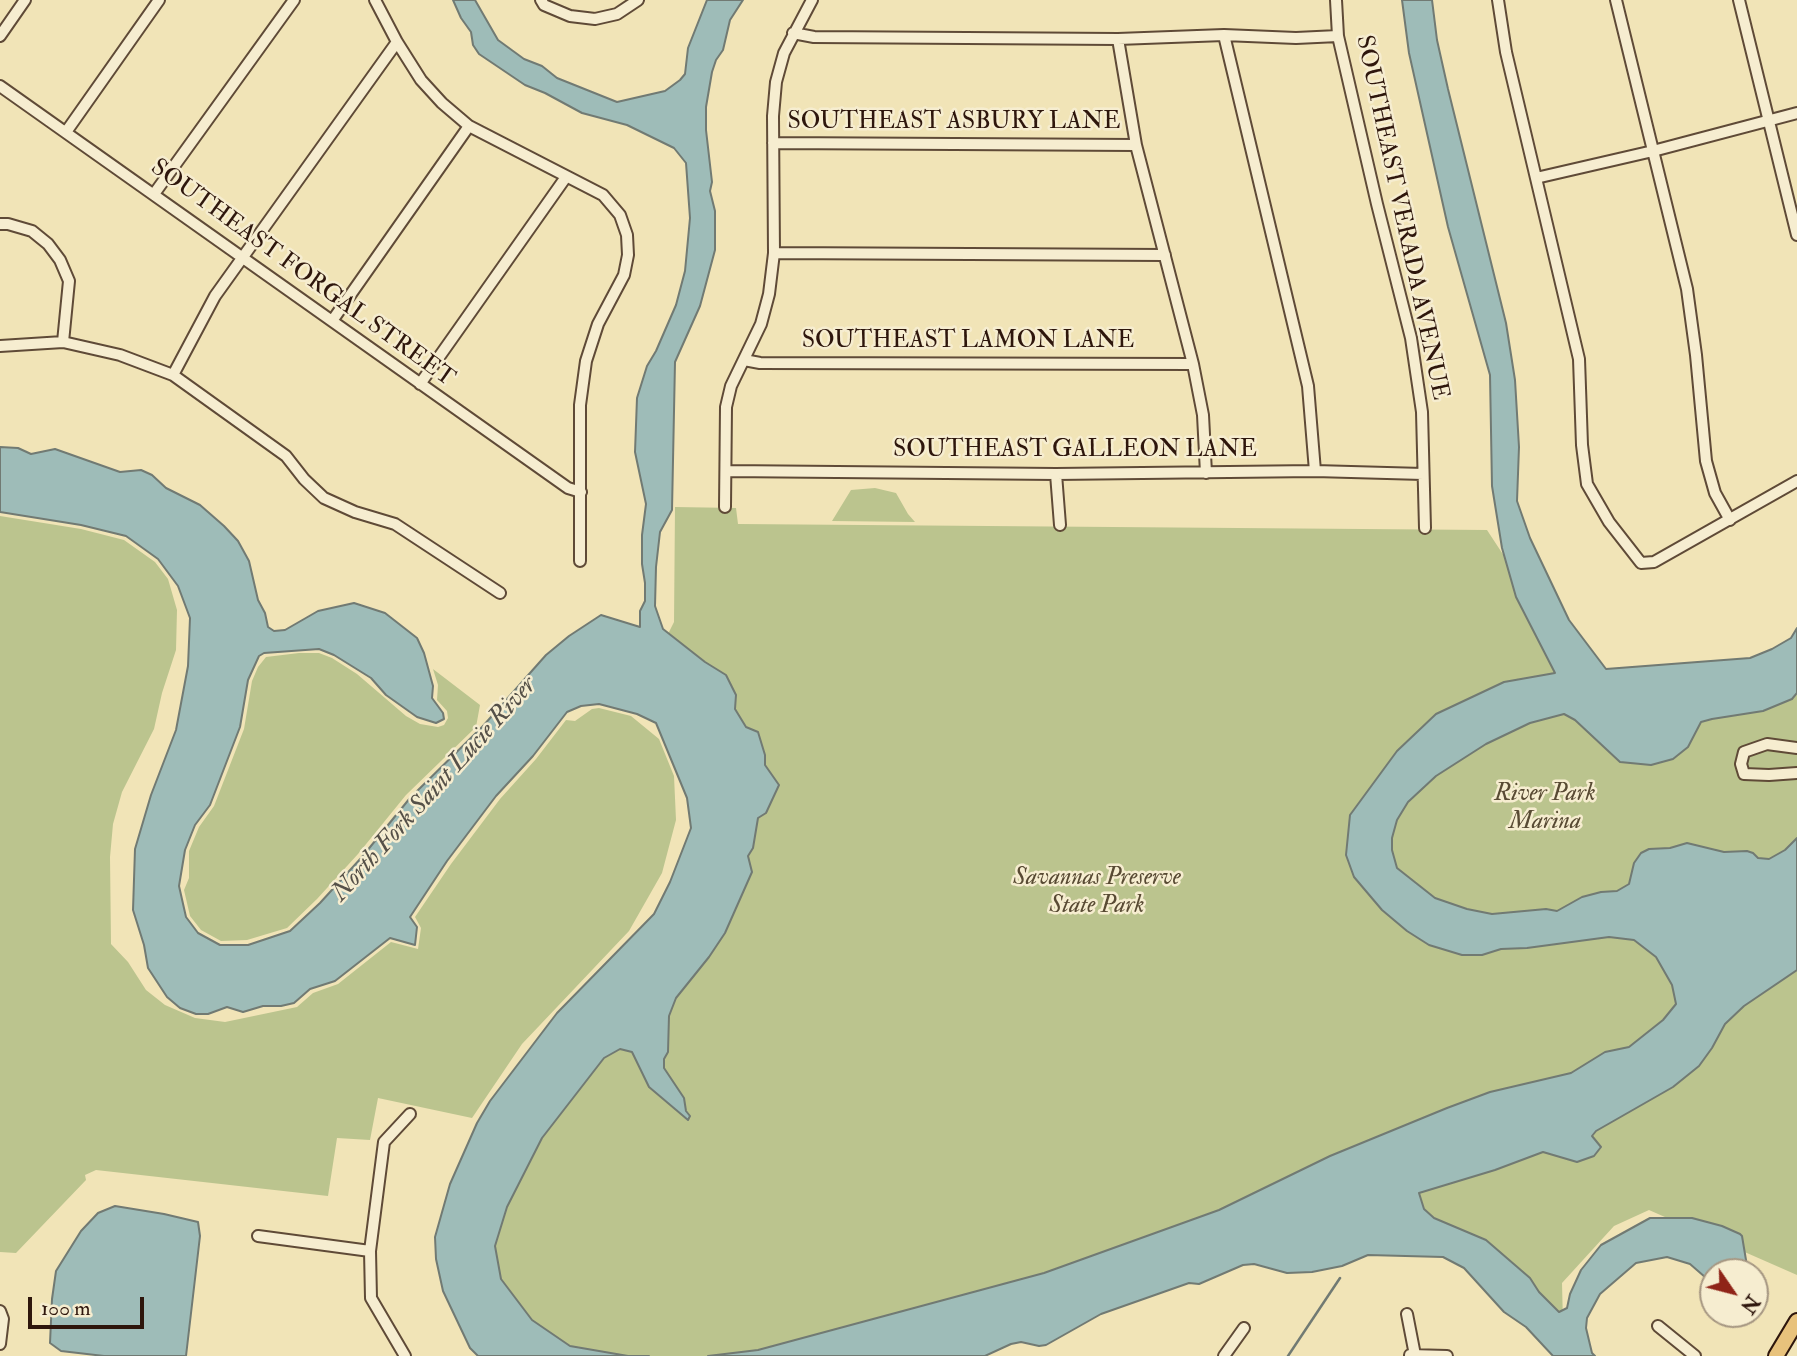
<!DOCTYPE html>
<style>
body{margin:0}
#map{position:relative;width:1797px;height:1356px;overflow:hidden;background:#f1e4b7;font-family:"IM FELL Double Pica",serif}
canvas{display:block}
.north{position:absolute;left:1699px;top:1258px;width:70px;height:70px;box-sizing:border-box;background:#f6edd0;border:2px solid #a69782;border-radius:50%;rotate:125deg;font-size:19px;font-weight:700;line-height:28px;text-align:center;color:#2e160c}
.north::after{content:'';display:block;margin:auto;width:24px;height:32px;background:#8f2418;clip-path:polygon(50% 0,100% 100%,50% 72%,0 100%)}
.scale{position:absolute;left:28px;top:1297px;width:116px;height:32px;box-sizing:border-box;border:4px solid #2e160c;border-top:0;padding-left:9px;font-size:21px;line-height:24px;white-space:nowrap;color:#2e160c;-webkit-text-stroke:5px #f6edd0;paint-order:stroke}
</style>
<div id="map">
<canvas width="1797" height="1356"></canvas>
<div class="north">N</div>
<div class="scale">100 m</div>
</div>
<script>
const g = document.querySelector('canvas').getContext('2d');
g.lineJoin = 'round';
function paint(path, color) { g.fillStyle = color; g.fill(path, 'evenodd'); }
const poly = rows => new Path2D(rows.map(r => 'M' + r).join(''));
function stroke(path, color, width, dash) { g.strokeStyle = color; g.lineWidth = width; g.lineCap = dash ? 'butt' : 'round'; g.setLineDash(dash || []); g.stroke(path); }
function label(font, color, halo, rows, align = 'center') {
  g.font = font + ' "IM FELL Double Pica",serif'; g.lineWidth = 5; g.setLineDash([]); g.textBaseline = 'middle'; g.strokeStyle = halo; g.fillStyle = color; for (const [text, x, y, turn = 0] of rows) {
    g.save(); g.translate(x, y); g.rotate((+turn || 0) * Math.PI / 180); g.textAlign = isNaN(turn) ? turn : align; if (halo) g.strokeText(text, 0, 0); g.fillText(text, 0, 0); g.restore();
  }
}
const green = poly([
 [875,488,896,493,908,514,915,522,832,521,851,490],
 [675,507,736,508,738,524,1487,530,1601,704,1797,658,1797,1275,1649,1210,1614,1226,1562,1283,1563,1324,1431,1232,1407,1194,839,1356,544,1356,485,1289,522,1126,739,817,657,656,674,622],
 [0,516,81,529,124,540,155,562,168,579,177,610,176,650,162,693,154,729,122,792,113,824,110,857,111,944,128,962,146,990,165,1005,195,1018,225,1022,297,1007,313,993,338,984,391,942,418,949,421,928,415,917,451,864,500,799,536,759,566,720,575,721,592,709,599,708,631,716,659,739,674,776,676,820,662,873,629,931,522,1044,472,1118,378,1098,370,1140,337,1138,328,1196,96,1170,85,1175,86,1180,16,1253,0,1252],
 [299,653,319,653,332,658,357,674,406,716,420,724,438,727,444,725,448,718,447,711,437,700,438,685,433,669,480,705,476,727,406,795,358,854,317,899,287,928,247,940,221,941,201,930,190,916,184,890,189,878,189,851,199,827,214,806,244,729,252,681,258,667,266,657]
]);
const water = poly([
 [453,0,475,0,498,40,524,59,542,66,557,78,617,102,665,91,680,80,685,74,688,48,707,0,743,0,730,20,723,50,716,60,712,72,706,107,706,130,712,182,710,191,715,211,715,250,700,306,675,362,672,510,660,532,656,567,655,606,663,629,705,662,726,675,736,695,735,709,746,727,758,732,765,755,765,765,779,785,766,813,758,818,753,848,748,856,752,872,725,933,709,957,676,998,669,1016,668,1052,664,1059,664,1068,684,1098,686,1111,690,1116,688,1120,649,1087,632,1052,620,1049,604,1058,542,1138,507,1207,495,1246,501,1279,532,1320,570,1346,628,1356,649,1356,478,1356,470,1348,443,1291,436,1259,435,1237,450,1184,477,1123,490,1101,557,1013,654,914,670,882,691,828,687,798,656,723,637,714,599,704,581,706,567,712,533,756,496,796,447,861,410,917,417,927,415,945,390,938,335,981,310,989,294,1003,281,1006,263,1006,243,1012,227,1007,208,1014,196,1014,180,1008,167,997,148,968,144,945,133,910,135,849,151,795,176,730,188,666,190,618,178,586,158,559,126,536,81,525,0,512,0,447,18,448,31,454,55,449,120,472,141,470,152,475,166,488,200,505,224,526,238,541,249,561,258,600,265,613,268,627,274,631,285,630,318,611,354,603,385,613,417,638,424,653,433,686,432,698,443,713,444,719,436,723,417,717,386,695,371,678,334,655,319,649,264,653,259,656,248,680,240,727,210,805,195,825,185,850,179,886,186,917,198,933,220,945,248,945,290,931,320,903,362,857,410,798,483,726,546,655,569,636,601,615,640,627,640,611,645,601,645,583,642,564,642,535,646,504,635,452,637,398,647,366,656,351,676,305,685,271,690,218,686,163,674,148,627,125,582,113,545,93,525,85,479,54,473,45,471,32,461,18,453,0],
 [1402,0,1432,0,1437,40,1448,89,1506,323,1515,380,1519,447,1517,501,1530,538,1569,620,1606,669,1750,658,1772,649,1791,638,1797,628,1797,693,1792,699,1763,711,1712,719,1701,722,1688,747,1673,759,1651,765,1620,762,1575,720,1564,714,1530,723,1486,744,1436,776,1408,802,1397,820,1392,838,1392,850,1397,868,1435,898,1467,909,1492,914,1546,909,1557,911,1582,897,1601,892,1617,891,1629,884,1634,863,1641,853,1649,849,1670,848,1687,843,1724,852,1747,851,1753,853,1758,858,1769,859,1785,850,1797,838,1797,970,1744,1006,1725,1024,1712,1048,1699,1066,1673,1087,1596,1131,1592,1136,1601,1147,1594,1156,1577,1162,1543,1152,1495,1170,1419,1193,1424,1209,1434,1218,1486,1240,1530,1278,1539,1292,1559,1312,1567,1308,1570,1294,1581,1270,1601,1245,1650,1218,1692,1218,1722,1226,1740,1234,1742,1236,1748,1272,1713,1272,1713,1284,1690,1264,1667,1257,1636,1263,1600,1294,1587,1318,1586,1328,1592,1353,1595,1356,1553,1356,1526,1327,1504,1312,1464,1268,1443,1257,1368,1255,1342,1266,1312,1272,1287,1273,1254,1264,1243,1265,1199,1284,1189,1283,1101,1314,1046,1345,1039,1346,1021,1342,1011,1344,985,1356,708,1356,758,1350,1044,1273,1219,1210,1330,1156,1447,1108,1490,1092,1571,1073,1605,1052,1629,1047,1663,1020,1676,1004,1672,985,1656,957,1634,940,1609,937,1527,948,1501,949,1482,955,1462,955,1429,945,1407,931,1382,910,1354,877,1346,855,1350,815,1397,751,1436,714,1504,682,1555,673,1516,597,1502,548,1492,486,1490,375,1448,227,1409,53,1402,0],
 [115,1206,164,1214,198,1222,200,1236,186,1356,104,1356,61,1351,50,1343,52,1299,56,1271,81,1231,98,1213,115,1206]
]);
const stream = poly([
 [1288,1356,1340,1278]
]);
const minor = poly([
 [375,0,397,42,421,80,442,103,469,126,603,195,620,215,627,235,628,255,624,275,598,324,586,361,580,405,580,561],
 [541,0,544,5,570,16,595,19,617,14,638,0],
 [1336,0,1338,36,1377,204,1411,338,1422,412,1425,528],
 [1498,0,1506,52,1579,359,1582,445,1587,484,1609,522,1641,563,1654,562,1797,481],
 [1616,0,1687,289,1696,355,1706,461,1715,493,1730,520],
 [1739,0,1797,235],
 [793,33,814,37,1118,39,1224,35,1296,38,1338,36],
 [1224,35,1308,386,1315,471],
 [0,36,25,0],
 [1118,39,1136,145,1193,364,1203,415,1206,473],
 [0,86,568,488,581,492],
 [66,132,159,0],
 [773,143,1136,145],
 [1536,178,1653,151,1797,113],
 [154,194,294,0],
 [0,224,8,224,32,231,48,244,60,260,69,281,63,342],
 [774,253,1165,255],
 [332,321,469,126],
 [0,346,63,342,120,355,173,375,286,456,304,479,324,498,355,512,395,524,500,593],
 [744,360,760,363,1193,364],
 [173,375,215,296,397,42],
 [420,384,566,177],
 [727,471,1056,474,1315,471,1423,474],
 [1056,474,1060,525],
 [725,507,726,407,731,386,761,324,769,294,774,253,773,116,776,82,784,53,812,0],
 [1797,748,1767,744,1744,752,1741,764,1744,774,1769,775,1797,773],
 [258,1236,370,1251],
 [0,1311,3,1319,0,1344],
 [1407,1314,1415,1355],
 [1658,1326,1695,1356],
 [1410,1355,1447,1356],
 [405,1356,371,1298,370,1251,384,1142,410,1114],
 [1224,1356,1244,1328]
]);
const major = poly([
 [1776,1356,1797,1321]
]);
const streetNames = [
 ["SOUTHEAST ASBURY LANE",954,123],
 ["SOUTHEAST VERADA AVENUE",1401,218,78],
 ["SOUTHEAST FORGAL STREET",302,274,36],
 ["SOUTHEAST LAMON LANE",968,342],
 ["SOUTHEAST GALLEON LANE",1075,451]
];
const parkNames = [
 ["River Park",1545,795],
 ["Marina",1545,823],
 ["Savannas Preserve",1097,879],
 ["State Park",1097,907]
];
const waterNames = [
 ["North Fork Saint Lucie River",435,790,-48]
];
paint(green, '#bbc48e');
paint(water, '#9ebcb8');
stroke(water, '#717a73', 2);
stroke(stream, '#717a73', 2.5);
stroke(minor, '#5f4a37', 14);
stroke(major, '#2e160c', 18);
stroke(minor, '#f6edd0', 10);
stroke(major, '#e8c27c', 14);
label('24px', '#2e160c', '#f6edd0', streetNames);
label('italic 24px', '#584a33', '#f6edd0', parkNames);
label('italic 26px', '#555048', '#f6edd0', waterNames);
</script>
